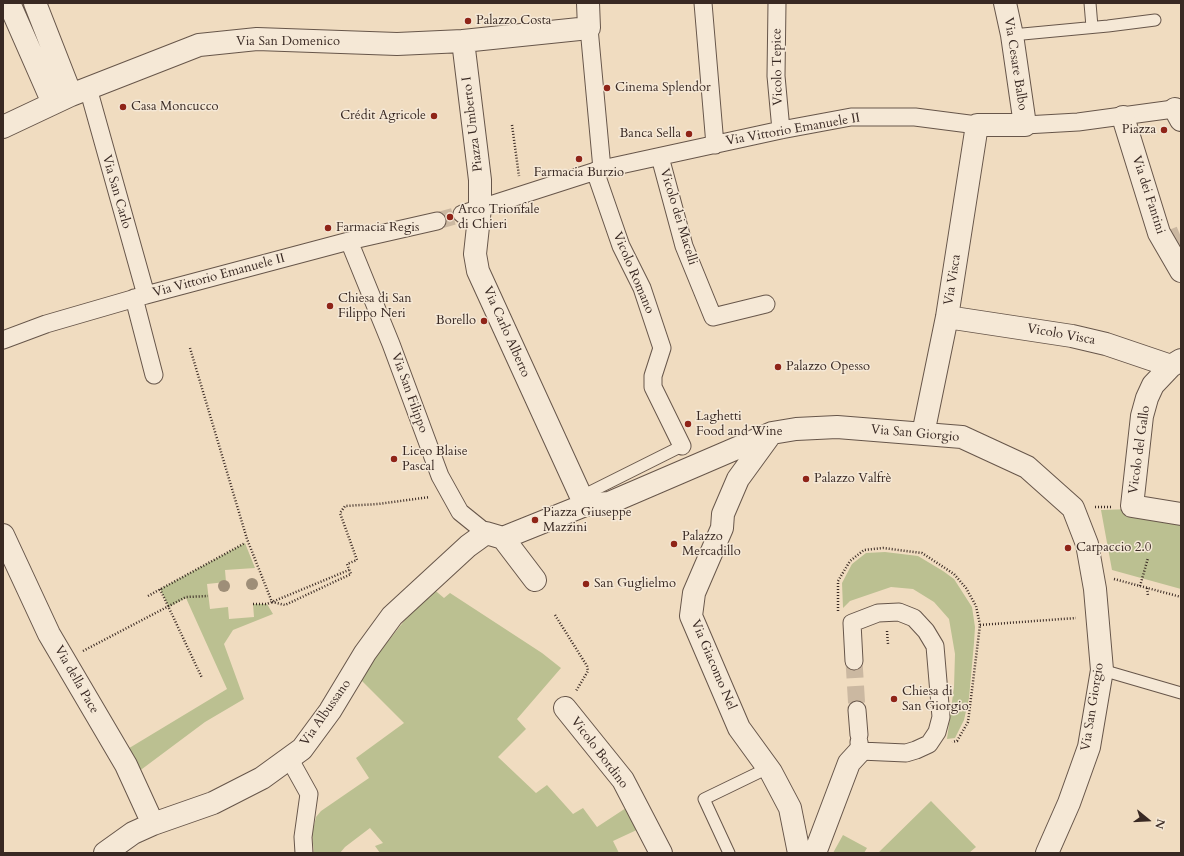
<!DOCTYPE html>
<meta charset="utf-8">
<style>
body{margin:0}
#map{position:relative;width:1184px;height:856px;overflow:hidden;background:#f0dcc0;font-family:Cardo,serif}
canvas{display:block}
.frame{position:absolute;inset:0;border:4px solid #392923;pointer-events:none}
.north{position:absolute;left:1128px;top:800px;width:40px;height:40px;-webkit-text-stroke:3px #f5e8d6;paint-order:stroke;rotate:108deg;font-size:11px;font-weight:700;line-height:16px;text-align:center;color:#392923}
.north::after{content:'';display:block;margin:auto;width:14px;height:18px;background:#392923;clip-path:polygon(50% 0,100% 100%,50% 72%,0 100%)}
</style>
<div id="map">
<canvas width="1184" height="856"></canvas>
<div class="frame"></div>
<div class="north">N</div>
</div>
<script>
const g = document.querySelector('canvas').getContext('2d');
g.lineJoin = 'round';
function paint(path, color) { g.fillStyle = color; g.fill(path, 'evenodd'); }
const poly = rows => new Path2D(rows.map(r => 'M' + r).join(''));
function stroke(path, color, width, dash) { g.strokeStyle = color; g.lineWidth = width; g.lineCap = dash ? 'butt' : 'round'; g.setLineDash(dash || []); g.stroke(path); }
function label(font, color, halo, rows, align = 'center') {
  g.font = font + ' Cardo,serif'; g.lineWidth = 3; g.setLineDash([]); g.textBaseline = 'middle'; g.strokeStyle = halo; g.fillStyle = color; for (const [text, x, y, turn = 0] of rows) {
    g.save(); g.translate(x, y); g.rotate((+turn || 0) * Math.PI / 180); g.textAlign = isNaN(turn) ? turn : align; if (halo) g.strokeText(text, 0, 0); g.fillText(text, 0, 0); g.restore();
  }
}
const green = poly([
 [1132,509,1181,519,1181,589,1112,570,1101,510],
 [245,543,255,568,225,570,226,582,207,584,210,609,228,607,229,619,254,617,253,604,267,604,273,614,233,630,224,644,244,699,205,722,138,772,126,750,227,689,186,598,169,607,160,589],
 [885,552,918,556,943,571,954,579,972,607,975,627,974,643,969,698,964,720,955,738,947,739,954,687,955,654,949,619,934,602,913,589,891,587,850,601,843,608,842,583,852,564,866,553],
 [431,587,444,598,450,593,542,653,561,668,517,719,526,729,498,757,536,793,547,785,573,814,583,808,597,827,626,808,641,828,613,841,619,853,380,853,375,846,383,843,370,828,345,847,340,853,314,853,312,834,316,817,321,811,369,778,356,758,404,723,359,678],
 [931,801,976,847,969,853,878,853],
 [843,835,867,848,864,853,833,853]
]);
const pedestrianTunnel = poly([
 [437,221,462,214],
 [854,661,857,710]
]);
const minorTunnel = poly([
 [1169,242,1181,237]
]);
const path = poly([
 [512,125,519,176],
 [190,348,247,539,272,602,285,605,351,574,347,564,357,560,340,513,345,506,378,504,430,497],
 [1095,507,1112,507],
 [1114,579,1181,597],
 [1140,586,1148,558],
 [1147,588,1148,596],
 [160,589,202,678],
 [148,596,245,543],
 [253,604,267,604,349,570],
 [838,611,838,581,850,561,864,550,883,548,922,553,954,574,966,588,976,606,980,625,968,722,957,741,952,742],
 [555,615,587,666,588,671,576,691],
 [980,625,1076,618],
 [887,631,888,644],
 [83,651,186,597,208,596]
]);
const service = poly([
 [1090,3,1092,27],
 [1012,35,1108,26,1155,20],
 [580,497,682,446],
 [1102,670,1181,693],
 [729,853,704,799,768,768]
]);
const pedestrian = poly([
 [703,3,715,145],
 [777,3,776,76,781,130],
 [589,28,602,169],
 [88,88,146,295],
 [1025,125,1078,122,1181,108],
 [660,157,684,246,713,317,766,304],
 [595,171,621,246,642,288,662,348,653,376,653,387,682,446],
 [462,214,602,169,781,130,851,117,915,117,977,125],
 [349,241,391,344,440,476,460,512,486,533],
 [134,298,154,375],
 [3,340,46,324,146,295,349,241,437,221],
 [854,661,852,623,878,613,899,612,914,618,926,631,935,646,941,717,937,732,929,744,916,750,906,753,860,751,859,742],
 [857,710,859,735],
 [289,758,309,794,303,837,304,853]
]);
const minor = poly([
 [9,3,53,103],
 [35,3,71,95],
 [463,41,480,180,480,208,475,254,478,271,585,505],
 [1175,109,1181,120],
 [1123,117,1159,233,1181,271],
 [3,127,71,95,199,45,257,39,397,44,463,41,589,28,588,3],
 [947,317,1072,336,1106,344,1171,366],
 [1181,360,1171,366,1153,385,1147,398,1142,416,1132,506,1181,514],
 [923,434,947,317,977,125,1025,125,1012,35,1005,3],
 [770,435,738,479,723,514,722,528,694,593,691,616,739,728,771,772,790,808,799,853],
 [3,535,49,634,126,765,153,824],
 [503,538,535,580],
 [565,708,623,780,661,853],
 [105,853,133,833,153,824,213,803,262,778,302,749,330,711,365,653,392,616,468,546,486,533,503,538,585,505,609,503,772,433,796,429,837,427,962,437,1027,467,1073,508,1087,544,1095,589,1102,670,1089,747,1069,803,1047,853],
 [815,853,849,763,860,751]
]);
const trees = [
 [252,584],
 [224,586]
];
const markers = [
 [468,21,4,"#8f2418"],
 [607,88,4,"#8f2418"],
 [123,107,4,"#8f2418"],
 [434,116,4,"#8f2418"],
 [1164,130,4,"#8f2418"],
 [689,134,4,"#8f2418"],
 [579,159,4,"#8f2418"],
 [450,217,4,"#8f2418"],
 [328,228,4,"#8f2418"],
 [330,306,4,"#8f2418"],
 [484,321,4,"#8f2418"],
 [778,367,4,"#8f2418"],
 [688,424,4,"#8f2418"],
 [394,459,4,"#8f2418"],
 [806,479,4,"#8f2418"],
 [535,520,4,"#8f2418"],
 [674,544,4,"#8f2418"],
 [1068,548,4,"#8f2418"],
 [586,584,4,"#8f2418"],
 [894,699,4,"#8f2418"]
];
const poiNames = [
 ["Palazzo Costa",476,21],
 ["Cinema Splendor",615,88],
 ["Casa Moncucco",131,107],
 ["Crédit Agricole",426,116,"right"],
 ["Piazza",1156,130,"right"],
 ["Banca Sella",681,134,"right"],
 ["Farmacia Burzio",579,173,"center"],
 ["Arco Trionfale",458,210],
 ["di Chieri",458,225],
 ["Farmacia Regis",336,228],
 ["Chiesa di San",338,299],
 ["Filippo Neri",338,314],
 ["Borello",476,321,"right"],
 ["Palazzo Opesso",786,367],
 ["Laghetti",696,417],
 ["Food and Wine",696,432],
 ["Liceo Blaise",402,452],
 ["Pascal",402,467],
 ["Palazzo Valfrè",814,479],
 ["Piazza Giuseppe",543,513],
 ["Mazzini",543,528],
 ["Palazzo",682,537],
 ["Mercadillo",682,552],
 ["Carpaccio 2.0",1076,548],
 ["San Guglielmo",594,584],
 ["Chiesa di",902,692],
 ["San Giorgio",902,707]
];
const streetNames = [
 ["Via San Domenico",288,42],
 ["Via Cesare Balbo",1015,64,81],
 ["Vicolo Tepice",778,67,-91],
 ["Piazza Umberto I",473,124,-97],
 ["Via Vittorio Emanuele II",793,130,-10],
 ["Via San Carlo",116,192,74],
 ["Via dei Fantini",1148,195,72],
 ["Vicolo dei Macelli",678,217,73],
 ["Vicolo Romano",633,273,67],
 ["Via Vittorio Emanuele II",219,276,-15],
 ["Via Visca",953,280,-81],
 ["Via Carlo Alberto",506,332,66],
 ["Vicolo Visca",1061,335,10],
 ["Via San Filippo",409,393,70],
 ["Via San Giorgio",915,434,5],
 ["Vicolo del Gallo",1140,450,-82],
 ["Via Giacomo Nel",713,665,67],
 ["Via della Pace",76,680,60],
 ["Via San Giorgio",1093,707,-81],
 ["Via Albussano",326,713,-55],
 ["Vicolo Bordino",599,753,53]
];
paint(green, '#bbc091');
stroke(pedestrianTunnel, '#cbb8a1', 17, [17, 8]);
stroke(minorTunnel, '#cbb8a1', 22, [22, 11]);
stroke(service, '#67564a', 13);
stroke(pedestrian, '#67564a', 19);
stroke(minor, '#67564a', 24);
stroke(path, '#392923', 2.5, [1, 2]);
stroke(service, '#f5e8d6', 11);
stroke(pedestrian, '#f5e8d6', 17);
stroke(minor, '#f5e8d6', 22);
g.fillStyle = '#9e8e78';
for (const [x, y] of trees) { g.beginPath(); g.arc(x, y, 6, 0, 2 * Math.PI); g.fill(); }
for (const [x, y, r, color] of markers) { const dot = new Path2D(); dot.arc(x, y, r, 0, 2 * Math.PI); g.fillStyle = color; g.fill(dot); stroke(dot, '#f5e8d6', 1.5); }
label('13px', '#392923', '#f5e8d6', poiNames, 'left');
label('13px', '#392923', '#f5e8d6', streetNames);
</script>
